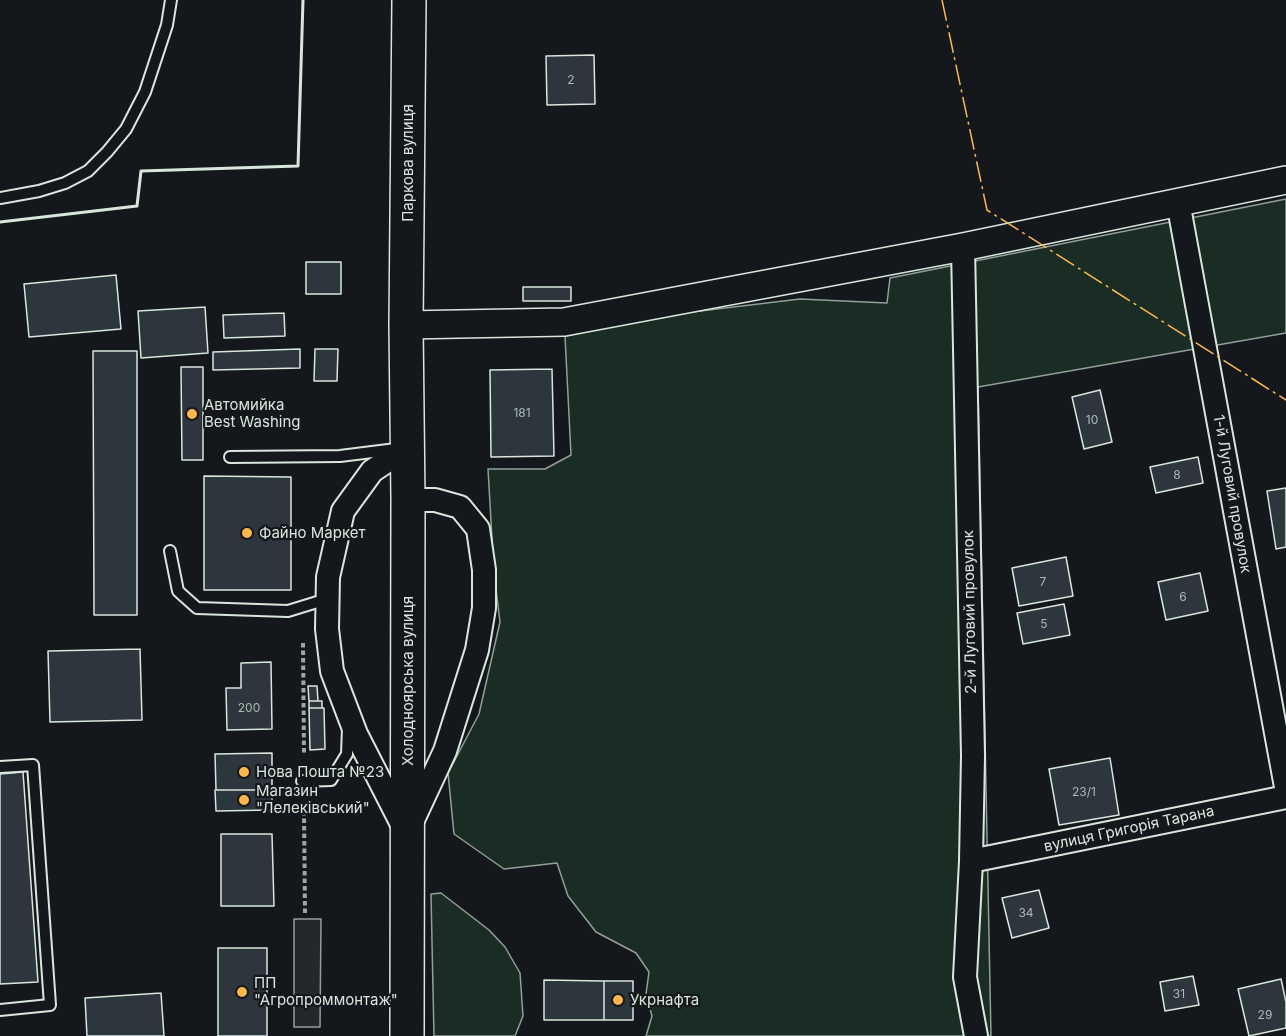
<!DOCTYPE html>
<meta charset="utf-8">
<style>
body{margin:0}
canvas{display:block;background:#14181c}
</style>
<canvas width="1286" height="1036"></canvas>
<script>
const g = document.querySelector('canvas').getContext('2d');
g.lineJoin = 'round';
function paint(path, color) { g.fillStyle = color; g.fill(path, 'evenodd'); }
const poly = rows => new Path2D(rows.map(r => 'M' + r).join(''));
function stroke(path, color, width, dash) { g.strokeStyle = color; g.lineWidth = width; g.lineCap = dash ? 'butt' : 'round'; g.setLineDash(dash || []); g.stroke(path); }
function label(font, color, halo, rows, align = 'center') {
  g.font = font + ' Inter,sans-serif'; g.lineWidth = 4.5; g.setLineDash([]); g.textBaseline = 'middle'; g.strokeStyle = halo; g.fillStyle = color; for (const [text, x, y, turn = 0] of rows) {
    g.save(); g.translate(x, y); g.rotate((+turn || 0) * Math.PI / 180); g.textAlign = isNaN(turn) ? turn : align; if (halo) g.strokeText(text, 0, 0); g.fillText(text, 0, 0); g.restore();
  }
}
const green = poly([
 [1286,199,1286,333,978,387,991,1036,646,1036,652,1016,646,994,649,972,636,953,596,932,568,896,557,863,504,869,454,834,448,773,479,714,500,622,494,573,488,469,545,469,571,455,565,336,667,315,800,299,887,303,890,278,1286,199],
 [441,893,489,930,505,947,520,973,523,1016,515,1036,434,1036,431,894,441,893]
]);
const parking = poly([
 [294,919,321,919,320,1027,294,1027,294,919]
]);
const building = poly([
 [594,55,595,104,547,105,546,56,594,55],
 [306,262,341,262,341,294,306,294,306,262],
 [116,275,121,329,29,337,24,284,116,275],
 [523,287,571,287,571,301,523,301,523,287],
 [205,307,208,353,141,358,138,311,205,307],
 [284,313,285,336,224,338,223,315,284,313],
 [300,349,300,368,213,370,213,352,300,349],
 [315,349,338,349,337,381,314,381,315,349],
 [93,351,137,351,137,615,94,615,93,351],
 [181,367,203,367,203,460,182,460,181,367],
 [552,369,554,456,491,457,490,370,552,369],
 [1100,390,1112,442,1084,449,1072,397,1100,390],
 [1198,457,1203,483,1156,493,1150,467,1198,457],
 [204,476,291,477,291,590,204,590,204,476],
 [1286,488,1286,547,1276,549,1267,491,1286,488],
 [1066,557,1073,596,1019,606,1012,568,1066,557],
 [1200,573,1208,611,1166,620,1158,582,1200,573],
 [1064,604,1070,635,1023,644,1017,613,1064,604],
 [140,649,142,720,50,722,48,651,140,649],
 [271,662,272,729,227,730,226,688,241,688,241,663,271,662],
 [308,686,317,686,318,701,309,701,308,686],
 [309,701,322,701,322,708,309,708,309,701],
 [309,708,324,708,325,749,310,750,309,708],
 [272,753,272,790,216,790,215,754,272,753],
 [1110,758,1119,815,1059,825,1049,769,1110,758],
 [23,772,38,982,0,984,0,774,23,772],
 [215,790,272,790,272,810,216,811,215,790],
 [221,834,272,834,274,906,221,906,221,834],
 [1039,890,1049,928,1012,938,1002,898,1039,890],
 [218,948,267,948,267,1036,218,1036,218,948],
 [1193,976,1199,1005,1165,1011,1160,982,1193,976],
 [1281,979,1286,1002,1286,1028,1249,1036,1238,989,1281,979],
 [544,980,604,981,604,1020,544,1020,544,980],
 [604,981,633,981,633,1020,604,1020,604,981],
 [161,993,164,1036,87,1036,85,998,161,993]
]);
const path = poly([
 [303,643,304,753],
 [304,811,305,913]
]);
const service = poly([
 [0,198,39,191,65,183,88,171,107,152,126,129,145,92,167,25,171,0],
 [230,457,340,456,396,449],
 [170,551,178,591,197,608,288,611,327,599],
 [0,767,33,765,50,1005,0,1010],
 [302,781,331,780,347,754,348,728]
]);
const minor = poly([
 [1178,202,1286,787],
 [963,247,973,756,971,861,965,977,976,1036],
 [408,500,435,500,460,507,478,529,484,570,484,608,477,650,445,751,411,824],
 [405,830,356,734,332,671,327,629,328,577,343,511,372,471,408,447],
 [971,861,1286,797]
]);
const tertiary = poly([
 [406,325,564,322,963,247,1286,180]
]);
const primary = poly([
 [407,1036,408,500,406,325,409,0]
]);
const wall = poly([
 [0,222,137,206,141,171,298,166,303,0]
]);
const power = poly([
 [942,0,987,210,1286,400]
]);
const markers = [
 [192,414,6,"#ffb74d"],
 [247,533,6,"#ffb74d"],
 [244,772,6,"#ffb74d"],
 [244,800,6,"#ffb74d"],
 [242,992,6,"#ffb74d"],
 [618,1000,6,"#ffb74d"]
];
const numberNames = [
 ["2",571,80],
 ["181",522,413],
 ["10",1092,420],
 ["8",1177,475],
 ["7",1043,582],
 ["6",1183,597],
 ["5",1044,624],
 ["200",249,708],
 ["23/1",1084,792],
 ["34",1026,913],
 ["31",1179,994],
 ["29",1265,1015]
];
const streetNames = [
 ["Паркова вулиця",408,163,-90],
 ["1-й Луговий провулок",1232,494,80],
 ["2-й Луговий провулок",970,612,-91],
 ["Холодноярська вулиця",408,681,-90],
 ["вулиця Григорія Тарана",1129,829,-12]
];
const poiNames = [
 ["Автомийка",204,405],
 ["Best Washing",204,422],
 ["Файно Маркет",259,533],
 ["Нова Пошта №23",256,772],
 ["Магазин",256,791],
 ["\"Лелеківський\"",256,808],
 ["ПП",254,983],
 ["\"Агропроммонтаж\"",254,1000],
 ["Укрнафта",630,1000]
];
paint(green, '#1a2d24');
stroke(green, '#939e99', 1.5);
paint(parking, '#24282b');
stroke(parking, '#939e99', 1.5);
paint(building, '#2c363c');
stroke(building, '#d8e6dc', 1.5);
stroke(service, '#d8e6dc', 14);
stroke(minor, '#d8e6dc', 26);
stroke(tertiary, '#d8e6dc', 30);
stroke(primary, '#d8e6dc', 36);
stroke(path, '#9da8a2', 4, [4.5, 3]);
stroke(service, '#14181c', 10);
stroke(minor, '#14181c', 22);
stroke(tertiary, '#14181c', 27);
stroke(primary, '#14181c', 33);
stroke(wall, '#d8e6dc', 3);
stroke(power, '#ffb74d', 1.5, [21, 4.5, 3, 4.5]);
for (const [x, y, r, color] of markers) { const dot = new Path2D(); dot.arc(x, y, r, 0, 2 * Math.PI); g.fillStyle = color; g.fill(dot); stroke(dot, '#14181c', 2); }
label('12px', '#adbab4', null, numberNames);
label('15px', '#d8e6dc', '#14181c', streetNames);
label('15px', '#d8e6dc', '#14181c', poiNames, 'left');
</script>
